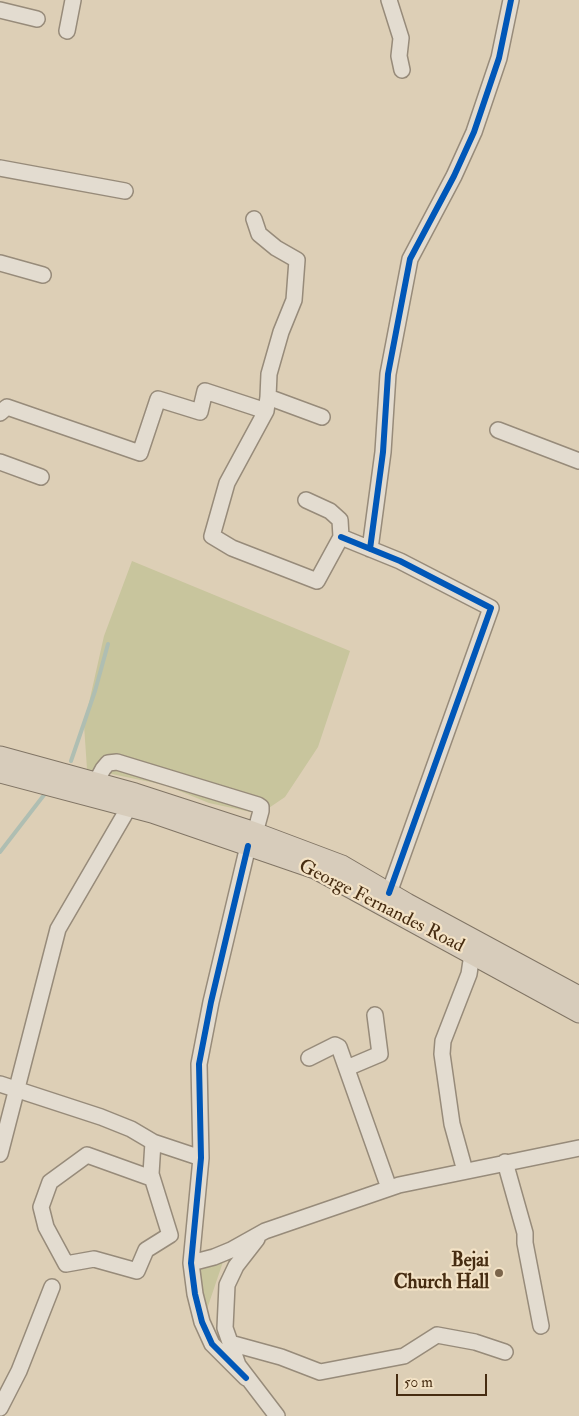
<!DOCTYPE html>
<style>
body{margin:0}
#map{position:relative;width:579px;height:1416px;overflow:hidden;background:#ddcfb6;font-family:"IM FELL Double Pica",serif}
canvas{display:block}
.scale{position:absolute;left:396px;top:1374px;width:91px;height:22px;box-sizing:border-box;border:2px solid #462c11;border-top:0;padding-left:6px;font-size:15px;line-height:18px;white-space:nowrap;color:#462c11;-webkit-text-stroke:4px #f3e2c5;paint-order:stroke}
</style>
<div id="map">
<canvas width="579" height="1416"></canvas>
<div class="scale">50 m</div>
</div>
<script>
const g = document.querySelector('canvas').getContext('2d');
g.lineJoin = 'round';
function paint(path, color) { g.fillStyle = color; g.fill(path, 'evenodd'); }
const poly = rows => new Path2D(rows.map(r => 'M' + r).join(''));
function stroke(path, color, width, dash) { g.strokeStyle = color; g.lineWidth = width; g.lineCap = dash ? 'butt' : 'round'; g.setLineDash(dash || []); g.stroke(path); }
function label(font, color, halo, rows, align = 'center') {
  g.font = font + ' "IM FELL Double Pica",serif'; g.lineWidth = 4.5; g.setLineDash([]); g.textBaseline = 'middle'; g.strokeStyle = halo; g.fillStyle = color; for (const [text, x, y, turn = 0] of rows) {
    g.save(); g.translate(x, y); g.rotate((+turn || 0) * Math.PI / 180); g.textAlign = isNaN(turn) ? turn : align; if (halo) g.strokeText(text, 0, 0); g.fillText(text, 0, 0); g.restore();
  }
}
const green = poly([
 [132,561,350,651,318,747,285,797,260,814,209,803,165,785,87,769,84,725,104,636],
 [225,1256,206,1312,195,1270]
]);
const stream = poly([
 [71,761,95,691,108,644],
 [0,852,44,795]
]);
const minor = poly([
 [389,0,401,38,399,56,402,70],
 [0,10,37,19],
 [67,31,73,0],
 [0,168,125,191],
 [254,219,259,234,276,248,297,260,294,300,281,332,269,374,268,397],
 [0,263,43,275],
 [0,413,7,407,140,453,158,399,200,412,205,391,266,411],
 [498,430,579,461],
 [0,462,41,477],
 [306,500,330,511,340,520,341,537,317,581,232,548,212,536,227,483,266,411,268,397,322,417],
 [341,537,400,561,491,608,389,893],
 [370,549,383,452,388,374,410,259,454,176,474,132,499,58,511,0],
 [96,782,103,769,108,763,117,762,258,805,261,807,261,811,255,833],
 [309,1058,335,1045,339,1047,389,1188],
 [347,1068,380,1054,375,1015],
 [0,1084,101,1117,131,1129,153,1142,201,1158],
 [0,1154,58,929,129,807],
 [505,1162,525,1233,525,1243,541,1326],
 [465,1171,452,1124,442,1054,443,1041,469,974,472,954],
 [151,1178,87,1155,50,1182,41,1207,46,1227,66,1264,94,1259,137,1271,146,1250,170,1235,151,1174,153,1142],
 [257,1239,236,1266,227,1285,225,1328,238,1365,277,1416],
 [191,1263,214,1257,231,1250,265,1231,399,1185,579,1148],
 [230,1343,281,1357,320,1372,404,1356,437,1335,475,1342,505,1352],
 [246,1378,212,1344,202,1322,195,1294,191,1263,201,1158,199,1064,211,1002,248,846],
 [0,1408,19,1371,52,1287]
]);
const major = poly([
 [0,756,135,793,249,830,342,865,407,903,579,996],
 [0,773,152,813,315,869,579,1013]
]);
const cycleway = poly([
 [341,537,400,561,491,608,389,893],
 [370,549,383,452,388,374,410,259,454,176,474,132,499,58,511,0],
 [246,1378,212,1344,202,1322,195,1294,191,1263,201,1158,199,1064,211,1002,248,846]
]);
const markers = [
 [499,1273,5,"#7b654b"]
];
const streetNames = [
 ["George Fernandes Road",381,907,27]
];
const poiNames = [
 ["Bejai",489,1262],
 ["Church Hall",489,1284]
];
paint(green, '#c8c59d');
stroke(stream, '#afbeb2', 4);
stroke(minor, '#978b7a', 18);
stroke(major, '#817565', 21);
stroke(minor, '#e3dcd0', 15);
stroke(major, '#d7ccbb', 19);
stroke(cycleway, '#0057b8', 6);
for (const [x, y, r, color] of markers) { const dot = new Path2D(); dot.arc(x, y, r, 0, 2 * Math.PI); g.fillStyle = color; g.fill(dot); stroke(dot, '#f3e2c5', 2); }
label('19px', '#462c11', '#f3e2c5', streetNames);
label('bold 19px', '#462c11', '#f3e2c5', poiNames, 'right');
</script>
